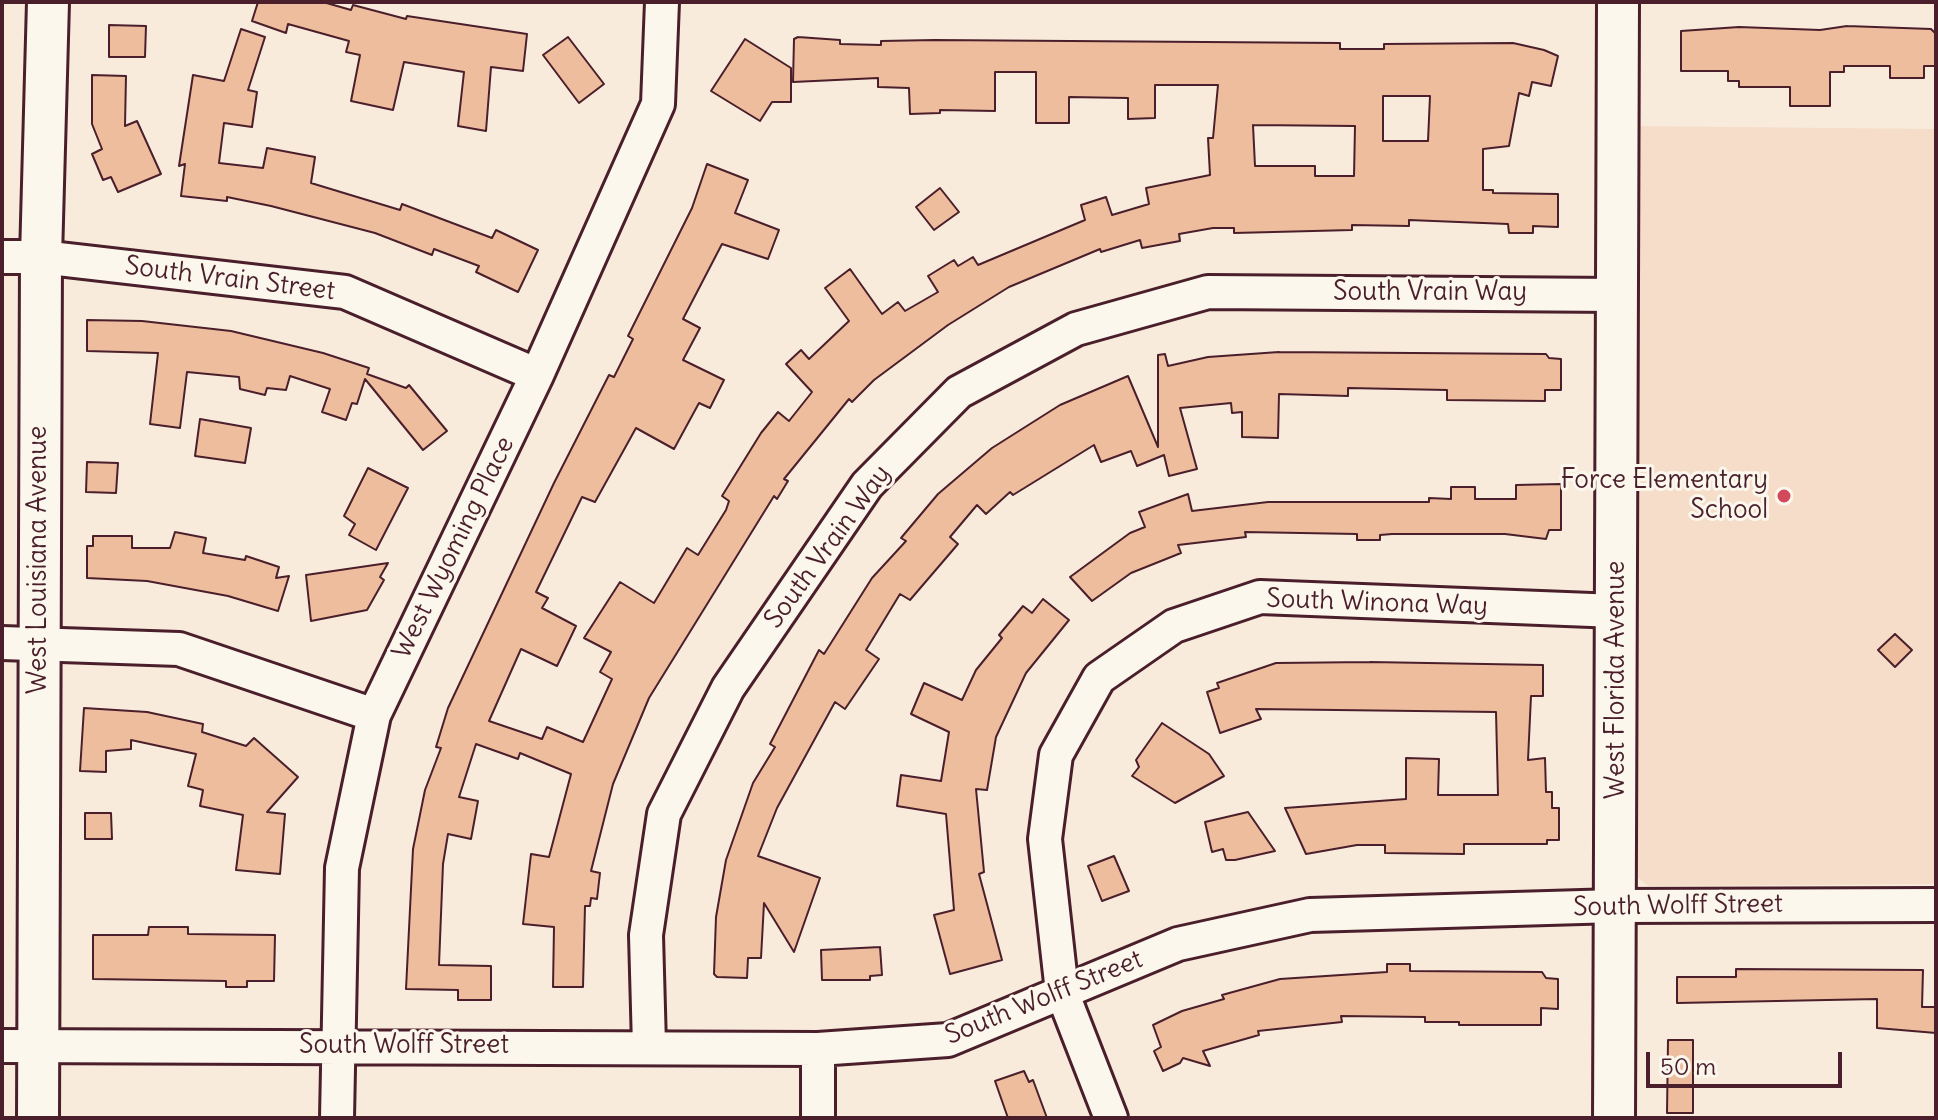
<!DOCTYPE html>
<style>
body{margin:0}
#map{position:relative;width:1938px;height:1120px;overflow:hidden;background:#f8ebdc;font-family:Delius,sans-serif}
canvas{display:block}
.frame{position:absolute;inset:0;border:4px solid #4a1f2b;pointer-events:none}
.scale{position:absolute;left:1646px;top:1052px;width:196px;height:36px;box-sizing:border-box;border:4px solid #4a1f2b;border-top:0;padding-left:10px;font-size:24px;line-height:28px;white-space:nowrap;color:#4a1f2b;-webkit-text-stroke:6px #fbf7ec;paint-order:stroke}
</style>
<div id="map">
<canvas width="1938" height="1120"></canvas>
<div class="frame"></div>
<div class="scale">50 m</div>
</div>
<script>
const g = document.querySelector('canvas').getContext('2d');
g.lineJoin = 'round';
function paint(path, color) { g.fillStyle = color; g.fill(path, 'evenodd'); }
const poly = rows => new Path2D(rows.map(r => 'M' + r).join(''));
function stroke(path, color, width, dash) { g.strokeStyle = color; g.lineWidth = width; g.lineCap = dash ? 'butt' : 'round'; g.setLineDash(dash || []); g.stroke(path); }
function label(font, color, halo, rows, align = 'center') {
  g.font = font + ' Delius,sans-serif'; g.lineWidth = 6; g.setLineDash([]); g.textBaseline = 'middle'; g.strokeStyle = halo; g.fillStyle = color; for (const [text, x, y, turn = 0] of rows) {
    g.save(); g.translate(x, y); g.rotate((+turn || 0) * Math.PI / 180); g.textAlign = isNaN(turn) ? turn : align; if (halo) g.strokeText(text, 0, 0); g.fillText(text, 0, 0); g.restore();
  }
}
const built = poly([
 [1633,126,1936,129,1936,884,1648,886,1635,875]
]);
const building = poly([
 [258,2,323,2,351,10,353,5,406,19,407,16,527,34,523,71,491,67,486,131,458,126,464,72,404,62,393,110,351,101,360,55,346,52,349,41,288,24,286,33,252,21,258,2],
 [109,25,146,26,145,57,109,57,109,25],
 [1847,26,1931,29,1935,33,1935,66,1924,66,1924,78,1890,78,1890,66,1844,66,1844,72,1830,72,1830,106,1790,106,1790,87,1739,87,1739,81,1728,81,1728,71,1681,71,1681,31,1739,27,1820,30,1847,26],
 [241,29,265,37,248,90,257,92,252,127,224,123,219,163,263,168,267,148,315,157,311,183,400,210,402,204,492,238,496,230,538,250,518,292,476,272,479,266,434,249,432,255,375,233,271,206,227,197,227,201,181,196,185,164,179,166,193,75,224,81,241,29],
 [568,37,604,84,579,103,543,55,568,37],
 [798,37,840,40,840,44,881,45,881,41,935,40,1340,43,1340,49,1384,49,1384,44,1513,43,1544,50,1558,56,1551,86,1532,82,1529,96,1519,93,1509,146,1483,149,1483,190,1493,190,1493,193,1558,194,1558,227,1533,226,1533,233,1509,233,1508,224,1409,220,1409,226,1352,225,1352,230,1234,233,1234,228,1213,228,1179,234,1180,241,1142,248,1140,240,1101,252,1100,249,1009,287,948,325,874,380,852,402,849,399,784,479,788,481,777,499,774,496,649,698,613,784,591,871,600,873,597,899,591,898,590,906,585,906,583,987,553,987,554,927,523,924,531,854,549,857,571,774,520,753,518,759,476,744,459,797,478,801,471,839,448,834,443,864,439,965,491,966,491,1000,458,1000,458,990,406,989,413,849,425,790,441,748,436,747,448,708,554,483,609,375,614,377,633,339,628,336,692,208,707,164,748,180,735,213,779,230,768,259,722,244,683,319,700,328,683,360,724,380,710,408,699,403,674,449,636,428,595,502,582,497,536,592,548,598,542,608,576,626,557,666,521,649,489,721,542,739,547,727,583,742,612,679,600,672,611,652,584,638,620,582,654,603,687,548,698,555,726,510,729,501,722,496,761,433,778,412,789,421,812,392,786,364,801,350,809,359,849,321,825,288,850,269,882,314,898,302,905,311,938,292,928,276,954,260,958,266,973,257,978,265,1085,220,1081,205,1106,197,1112,215,1149,204,1146,188,1210,175,1208,138,1213,138,1218,85,1155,85,1155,118,1128,119,1128,98,1069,97,1069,123,1036,123,1036,72,995,72,995,111,940,110,940,113,910,114,909,88,878,87,878,78,793,82,794,39,798,37],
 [1383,96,1430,96,1428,141,1383,141,1383,96],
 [1253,125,1355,126,1354,176,1315,176,1315,166,1255,166,1253,125],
 [745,39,791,68,791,102,772,102,760,121,711,91,745,39],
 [92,75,126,76,125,126,137,121,161,174,118,192,111,177,103,180,92,154,102,149,92,124,92,75],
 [940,188,959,212,934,230,916,207,940,188],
 [87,320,142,321,231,331,323,353,369,368,367,374,406,388,409,385,447,431,423,450,365,379,357,404,352,403,346,420,322,412,330,389,290,376,286,390,267,388,265,395,240,389,239,377,187,372,180,428,150,424,158,353,87,351,87,320],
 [1279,352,1546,354,1549,358,1561,359,1561,390,1545,390,1545,401,1447,400,1447,390,1348,388,1348,396,1279,394,1278,438,1242,437,1242,412,1232,413,1231,403,1180,408,1197,469,1169,476,1164,455,1137,466,1131,451,1101,462,1094,445,1013,495,1010,492,986,514,977,505,950,537,958,544,910,600,900,594,866,650,879,659,845,709,835,702,777,808,758,856,820,878,794,952,764,903,761,958,748,958,747,978,717,977,714,974,716,917,726,860,753,783,775,747,770,744,819,650,824,654,872,578,906,541,901,538,938,494,992,448,1060,405,1128,376,1158,447,1158,355,1165,354,1168,366,1208,357,1279,352],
 [200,419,251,428,245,463,195,456,200,419],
 [87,462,118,463,116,493,86,492,87,462],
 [368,468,408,488,376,550,349,535,355,524,344,516,368,468],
 [1561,484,1561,530,1549,530,1546,539,1505,534,1392,534,1380,535,1380,540,1357,540,1357,534,1245,532,1246,537,1178,545,1181,553,1131,573,1092,601,1070,577,1130,533,1145,527,1139,512,1188,494,1192,511,1268,502,1429,502,1429,498,1451,499,1451,487,1475,487,1475,499,1516,499,1516,485,1561,484],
 [175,532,206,538,203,553,245,560,246,556,279,567,276,578,289,576,278,611,228,596,147,581,87,578,87,546,93,546,93,536,132,536,132,548,170,548,175,532],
 [388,563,380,577,384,580,367,610,311,621,306,575,388,563],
 [1043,599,1069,620,1026,673,996,737,987,790,976,789,984,872,979,874,1002,960,950,974,934,915,954,910,946,814,897,806,901,775,941,781,949,732,911,714,924,683,962,700,976,670,1002,638,999,635,1023,606,1032,613,1043,599],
 [1895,634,1912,650,1895,667,1878,650,1895,634],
 [1370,662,1543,665,1543,696,1531,696,1528,760,1545,758,1546,792,1552,792,1552,808,1559,808,1559,840,1547,840,1547,844,1464,844,1464,854,1385,853,1385,845,1357,845,1306,854,1285,808,1406,799,1406,758,1439,759,1438,795,1498,795,1496,712,1256,709,1261,719,1220,733,1207,692,1219,688,1217,683,1276,663,1370,662],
 [84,708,147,712,203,724,202,732,246,746,254,738,298,777,267,812,285,814,280,874,236,870,243,815,200,806,203,790,188,786,196,754,131,740,131,749,106,751,106,772,80,771,84,708],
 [1162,723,1209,754,1224,776,1175,803,1132,776,1139,767,1136,760,1162,723],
 [1248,812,1275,851,1235,860,1226,860,1223,849,1212,852,1205,822,1248,812],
 [85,813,111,813,112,839,85,839,85,813],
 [1114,856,1129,891,1102,901,1088,866,1114,856],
 [149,927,188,927,188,934,275,935,274,981,247,981,247,987,226,987,226,981,93,979,93,935,148,935,149,927],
 [880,947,882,975,870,976,870,980,822,980,821,950,880,947],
 [1387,964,1410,964,1410,971,1542,972,1546,978,1558,979,1558,1009,1541,1008,1541,1025,1459,1025,1459,1022,1425,1022,1425,1017,1341,1016,1342,1022,1258,1031,1259,1035,1203,1051,1210,1066,1183,1058,1180,1063,1163,1071,1154,1051,1161,1047,1153,1025,1182,1011,1224,999,1222,995,1280,979,1387,972,1387,964],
 [1736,969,1923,970,1922,1007,1936,1007,1936,1033,1877,1028,1877,999,1677,1003,1677,977,1736,977,1736,969],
 [1668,1040,1693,1040,1693,1113,1667,1113,1668,1040],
 [1024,1071,1029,1082,1033,1080,1047,1118,1008,1118,995,1081,1024,1071]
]);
const minor = poly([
 [2,257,41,257,345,292,537,375],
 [2,643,179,649,374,715],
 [2,1046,818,1049,948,1040,1178,944,1310,915,1616,906,1936,905],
 [649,1046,646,935,664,814,728,688,867,485,959,392,1076,329,1208,292,1618,295],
 [818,1049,818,1118],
 [337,1118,342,868,374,715,537,375,658,104,662,2],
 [1111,1118,1062,992,1045,839,1056,755,1099,678,1174,626,1260,597,1617,611]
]);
const tertiary = poly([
 [38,1118,41,257,48,2],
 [1614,1118,1618,2]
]);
const markers = [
 [1784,496,8,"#d1495b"]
];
const streetNames = [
 ["South Vrain Street",230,279,7],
 ["South Vrain Way",1430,293],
 ["South Vrain Way",828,547,-54],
 ["West Wyoming Place",454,548,-64],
 ["West Louisiana Avenue",39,560,-90],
 ["South Winona Way",1377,603,2],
 ["West Florida Avenue",1617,680,-90],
 ["South Wolff Street",1678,906,-1],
 ["South Wolff Street",1044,998,-22],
 ["South Wolff Street",404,1046]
];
const poiNames = [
 ["Force Elementary",1768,481],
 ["School",1768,511]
];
paint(built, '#f5ddc9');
paint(building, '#eebd9e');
stroke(building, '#4a1f2b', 2);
stroke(minor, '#4a1f2b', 38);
stroke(tertiary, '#4a1f2b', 46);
stroke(minor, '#fbf7ec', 32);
stroke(tertiary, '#fbf7ec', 40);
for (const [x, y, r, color] of markers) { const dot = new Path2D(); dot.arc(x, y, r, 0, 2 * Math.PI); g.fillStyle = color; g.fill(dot); stroke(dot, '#fbf7ec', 3); }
label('26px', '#4a1f2b', '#fbf7ec', streetNames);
label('26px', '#4a1f2b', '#fbf7ec', poiNames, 'right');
</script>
